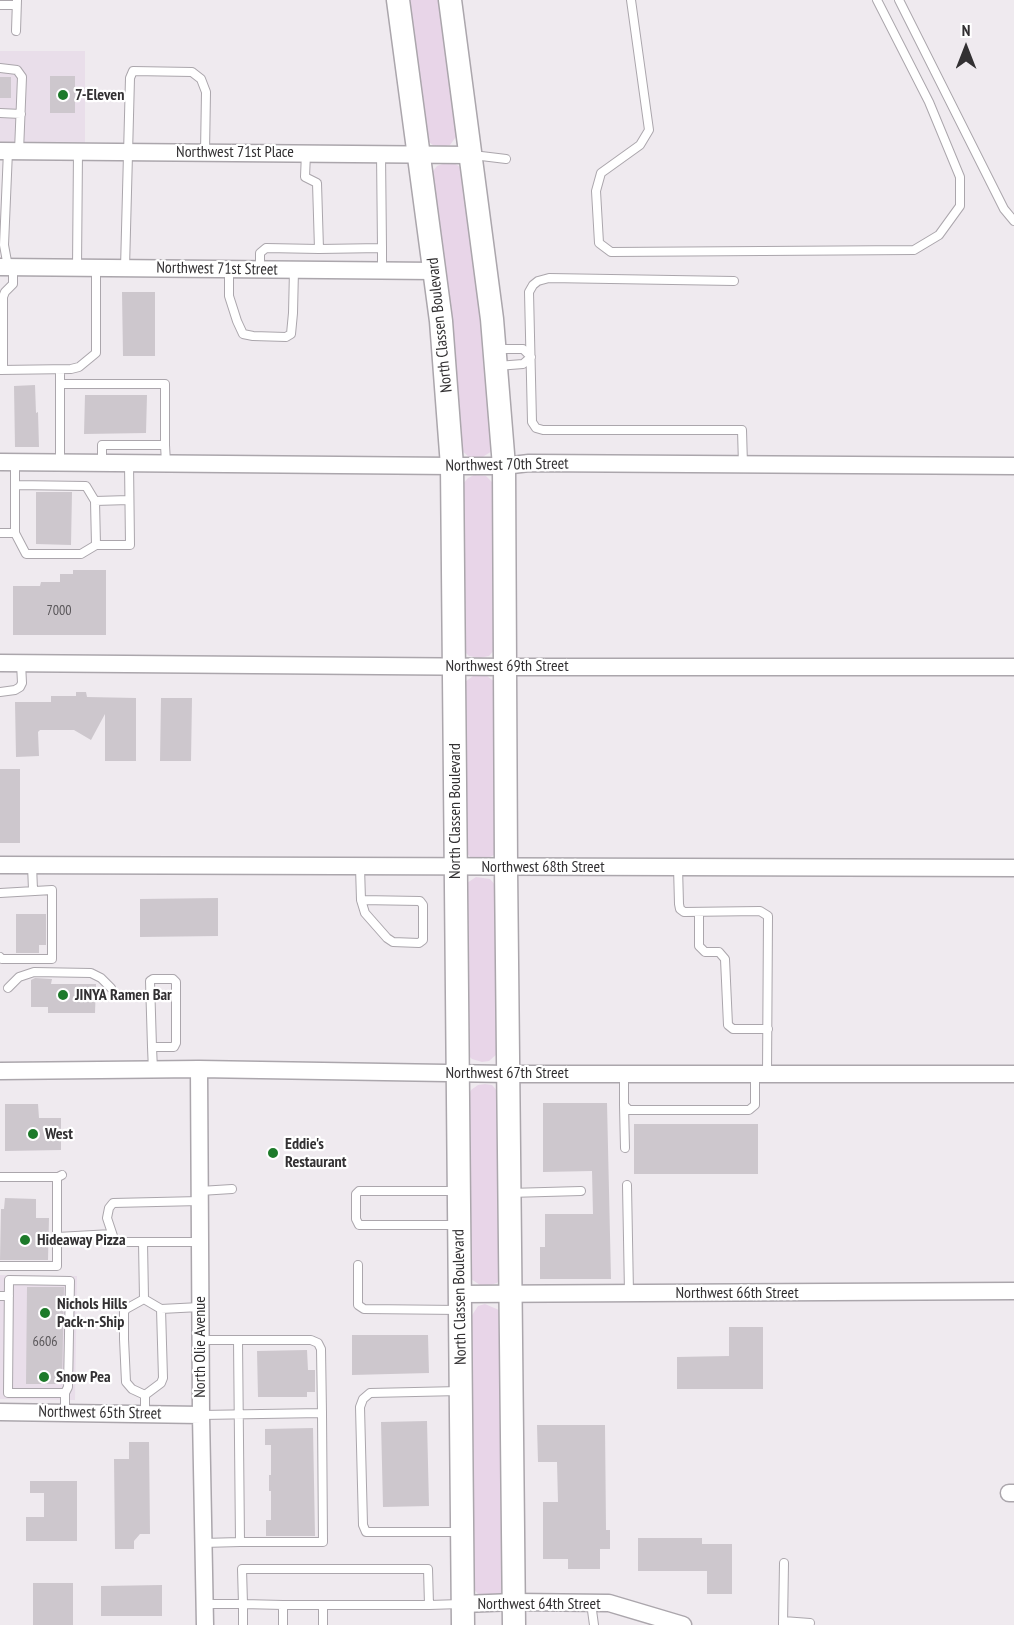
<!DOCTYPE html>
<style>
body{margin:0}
#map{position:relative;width:1014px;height:1625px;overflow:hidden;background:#efeaef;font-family:"PT Sans Narrow",sans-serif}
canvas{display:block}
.north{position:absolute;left:936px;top:18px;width:60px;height:60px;-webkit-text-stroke:4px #fff;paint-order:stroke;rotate:0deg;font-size:16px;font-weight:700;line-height:24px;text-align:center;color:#323032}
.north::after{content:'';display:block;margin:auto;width:21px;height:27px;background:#323032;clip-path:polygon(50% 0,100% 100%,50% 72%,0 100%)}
</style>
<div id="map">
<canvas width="1014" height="1625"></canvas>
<div class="north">N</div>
</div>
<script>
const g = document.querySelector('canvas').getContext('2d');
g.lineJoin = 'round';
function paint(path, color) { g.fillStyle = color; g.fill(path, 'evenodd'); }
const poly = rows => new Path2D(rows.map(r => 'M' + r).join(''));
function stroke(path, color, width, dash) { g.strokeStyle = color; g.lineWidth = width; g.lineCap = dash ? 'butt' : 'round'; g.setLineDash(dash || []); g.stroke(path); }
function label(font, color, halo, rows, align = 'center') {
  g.font = font + ' "PT Sans Narrow",sans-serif'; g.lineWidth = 4.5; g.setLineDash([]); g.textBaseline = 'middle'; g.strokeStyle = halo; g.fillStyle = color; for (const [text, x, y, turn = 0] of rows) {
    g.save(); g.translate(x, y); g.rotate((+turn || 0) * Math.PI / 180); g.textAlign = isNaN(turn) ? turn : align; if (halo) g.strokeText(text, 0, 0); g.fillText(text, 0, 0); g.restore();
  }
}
const built = poly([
 [0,51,85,51,85,144,0,142],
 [0,1275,77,1276,75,1400,0,1399]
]);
const green = poly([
 [405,0,443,0,458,134,450,145,442,147,433,145,426,140],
 [448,162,454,163,463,169,488,344,492,451,481,458,469,457,460,449,430,175,437,166],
 [474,475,486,476,495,485,496,648,489,656,479,658,469,656,465,652,461,486,468,478],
 [480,675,487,676,496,683,497,851,494,855,484,860,471,858,464,850,465,682,473,676],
 [476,877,490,879,497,887,498,1053,489,1061,482,1062,472,1059,467,1054,464,885],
 [485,1084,492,1085,499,1093,501,1278,497,1283,483,1287,471,1279,468,1096,471,1090,478,1085],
 [485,1304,499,1310,504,1317,506,1590,497,1596,484,1598,478,1594,471,1586,469,1320,478,1306]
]);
const building = poly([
 [50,76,75,76,75,113,50,113],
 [0,77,11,77,11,98,0,98],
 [122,292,155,292,155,356,123,356],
 [35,385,36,413,38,412,39,447,15,447,14,386],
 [85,395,147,395,146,433,84,434],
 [36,492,72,492,71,545,36,544],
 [73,570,106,570,106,635,13,635,13,586,40,586,41,582,60,582,60,574,73,574],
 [76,692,86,692,87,697,136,698,136,761,105,761,105,714,91,740,74,730,40,730,38,732,39,756,16,757,15,702,51,702,51,696,76,696],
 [161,698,192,698,191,761,160,761],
 [0,769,20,769,20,843,0,843],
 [218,898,218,936,140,937,140,899],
 [16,914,46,914,46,945,39,945,39,953,16,953],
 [35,978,52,979,51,984,96,984,95,1013,48,1013,48,1007,31,1007,31,980],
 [543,1103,607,1103,611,1279,540,1279,540,1247,545,1247,545,1214,593,1214,592,1171,543,1172],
 [5,1104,38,1104,39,1118,61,1118,61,1150,5,1151],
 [634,1124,758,1124,758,1174,634,1174],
 [5,1198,36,1199,36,1218,49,1218,48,1260,0,1260,1,1209,4,1209],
 [27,1287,64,1287,62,1384,26,1384],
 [729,1327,763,1327,763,1389,677,1389,677,1357,729,1356],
 [352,1335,428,1335,429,1373,352,1375],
 [307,1350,308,1370,315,1370,315,1392,307,1392,307,1397,258,1397,257,1351],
 [427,1421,429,1506,383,1507,381,1422],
 [537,1425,605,1425,606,1530,610,1530,610,1549,600,1549,600,1569,568,1569,568,1559,543,1559,543,1502,558,1502,557,1462,538,1462],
 [313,1428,315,1536,266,1536,266,1520,271,1520,271,1491,269,1491,269,1475,271,1475,271,1445,265,1445,265,1429],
 [129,1442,149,1442,150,1534,140,1534,134,1541,134,1549,115,1549,114,1459,129,1459],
 [30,1481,77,1481,77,1541,26,1541,26,1517,44,1517,44,1493,30,1493],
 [638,1538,702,1538,702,1544,732,1544,732,1594,707,1594,707,1571,638,1571],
 [33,1583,73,1583,73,1625,33,1625],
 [162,1585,162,1616,101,1616,101,1586]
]);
const lane = poly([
 [631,0,649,130,640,145,601,173,596,191,599,243,611,252,914,250,939,235,960,206,960,177,929,102,877,0],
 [899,0,1004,209,1014,221],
 [0,5,16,5],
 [16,31,17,0],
 [0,68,17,70,22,77,19,151],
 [0,113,21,114],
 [306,153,305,177,317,183,319,249,382,248,382,271],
 [381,153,382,248],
 [473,155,506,159],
 [8,267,4,245,8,151],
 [77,268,78,151],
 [125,268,130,78,133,71,192,72,201,79,206,92,205,152],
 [229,269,229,296,237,321,243,334,253,336,286,337,291,334,293,313,294,270],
 [260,269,260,253,266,248,319,249],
 [734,281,549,278,538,281,533,285,529,292,532,422,536,428,543,430,742,430,743,465],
 [497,349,523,349,531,357,523,364,497,366],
 [0,370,71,369,79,367,96,353,96,268],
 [3,370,3,297,5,292,13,284,13,267],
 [60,384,165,384,165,445],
 [15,462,15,533,26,554,81,554,96,545,130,545,129,463],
 [60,462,60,370],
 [102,463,102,445,165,445,166,463],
 [15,485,86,486,95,501,96,545],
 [95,501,129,500],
 [0,533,15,533],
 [0,692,15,690,20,687,22,683,21,663],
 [32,865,33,890],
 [360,867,361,900,365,913,387,938,393,942,419,943,423,940,423,905,420,901,361,900],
 [678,867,679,904,680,909,684,912,760,911,768,916,767,1074],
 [0,893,52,890,52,959,2,959,0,957],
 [699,912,699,946,705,952,719,952,725,959,728,1025,733,1029,768,1029],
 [8,988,19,977,34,972,91,973,101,978,111,988],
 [152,1047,174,1047,176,1043,176,982,173,979,153,979,150,981,152,1047,153,1070],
 [624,1074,624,1105,629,1110,749,1110,755,1105,755,1074],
 [624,1105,625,1148],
 [0,1177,58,1177,62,1175],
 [627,1185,629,1293],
 [200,1191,232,1189],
 [458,1191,359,1191,356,1194,356,1219,359,1225,458,1225],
 [509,1193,581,1191],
 [200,1201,113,1203,109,1208,107,1218,114,1239,120,1242,200,1242],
 [57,1237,112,1234],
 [143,1242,144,1299,161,1309,163,1378,161,1383,145,1395,145,1414],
 [358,1265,358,1305,364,1309,460,1310],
 [0,1266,57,1266,57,1177],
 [0,1296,9,1296],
 [144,1299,126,1309,124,1312,124,1339,126,1382,132,1389,145,1395],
 [161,1309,200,1307],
 [200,1340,238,1340,240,1542,203,1543],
 [238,1340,311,1340,318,1343,321,1349,322,1413],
 [460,1391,370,1393,363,1399,360,1407,363,1525,366,1532,461,1532],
 [65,1413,65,1393,8,1393,9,1280,70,1281,68,1387,65,1393],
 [201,1415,322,1413,323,1542,240,1542],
 [591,1603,594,1625],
 [205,1604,243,1604,283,1605,429,1605,428,1569,242,1569,243,1604,243,1625],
 [283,1605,283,1625],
 [323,1605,323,1625],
 [429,1605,461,1604],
 [783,1621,810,1623],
 [783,1625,784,1563]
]);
const street = poly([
 [0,151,470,155],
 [0,267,435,271],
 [0,462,452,466,504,466,529,463,1014,466],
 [0,663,506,667,1014,667],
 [0,865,1014,868],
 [199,1069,201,1415,205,1625],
 [0,1071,199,1069,508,1074,1014,1074],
 [459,1294,1014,1291],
 [0,1412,201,1415],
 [1009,1493,1014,1493],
 [463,1604,514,1602,609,1603,683,1625]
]);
const secondary = poly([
 [398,0,441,321,452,466,463,1625],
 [450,0,492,319,504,466,506,867,514,1625]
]);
const markers = [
 [63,95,6,"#1d7a2a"],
 [63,995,6,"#1d7a2a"],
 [33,1134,6,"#1d7a2a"],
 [273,1153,6,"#1d7a2a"],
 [25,1240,6,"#1d7a2a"],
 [45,1313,6,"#1d7a2a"],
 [44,1377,6,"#1d7a2a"]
];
const numberNames = [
 ["7000",59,611],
 ["6606",45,1342]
];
const poiNames = [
 ["7-Eleven",75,95],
 ["JINYA Ramen Bar",75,995],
 ["West",45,1134],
 ["Eddie's",285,1144],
 ["Restaurant",285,1162],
 ["Hideaway Pizza",37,1240],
 ["Nichols Hills",57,1304],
 ["Pack-n-Ship",57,1322],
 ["Snow Pea",56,1377]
];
const streetNames = [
 ["Northwest 71st Place",235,152],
 ["Northwest 71st Street",217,269,1],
 ["North Classen Boulevard",440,325,-96],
 ["Northwest 70th Street",507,465,-1],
 ["Northwest 69th Street",507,666],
 ["North Classen Boulevard",455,811,-90],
 ["Northwest 68th Street",543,867],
 ["Northwest 67th Street",507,1073],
 ["Northwest 66th Street",737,1293],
 ["North Classen Boulevard",460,1297,-91],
 ["North Olie Avenue",200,1347,-90],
 ["Northwest 65th Street",100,1413,1],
 ["Northwest 64th Street",539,1604]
];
paint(built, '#e9deea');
paint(green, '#e8d5e8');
paint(building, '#cdc7cd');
stroke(lane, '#aba6ac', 10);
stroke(street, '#aba6ac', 19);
stroke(secondary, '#aba6ac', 25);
stroke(lane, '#fff', 8);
stroke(street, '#fff', 16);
stroke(secondary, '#fff', 22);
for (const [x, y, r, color] of markers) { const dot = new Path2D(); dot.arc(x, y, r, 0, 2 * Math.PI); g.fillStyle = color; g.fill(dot); stroke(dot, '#fff', 2); }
label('14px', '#595659', null, numberNames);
label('bold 16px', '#323032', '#fff', poiNames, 'left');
label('16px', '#323032', '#fff', streetNames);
</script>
